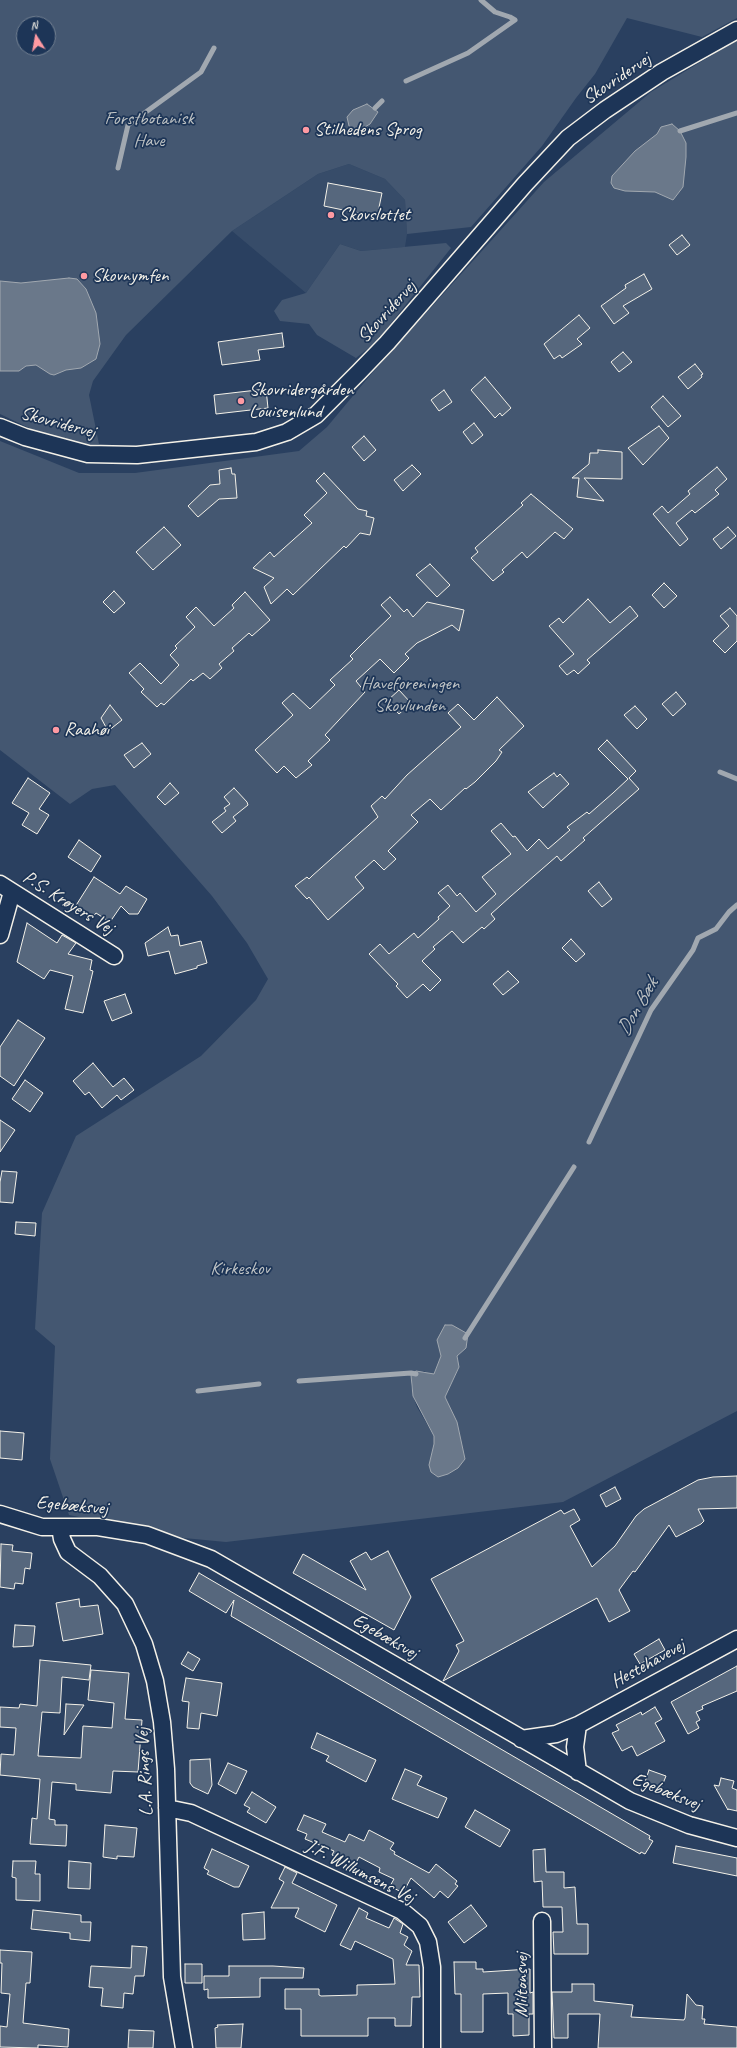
<!DOCTYPE html>
<meta charset="utf-8">
<style>
body{margin:0}
#map{position:relative;width:737px;height:2048px;overflow:hidden;background:#2a4060;font-family:Caveat,sans-serif}
canvas{display:block}
.north{position:absolute;left:16px;top:16px;width:40px;height:40px;box-sizing:border-box;background:#1d3557;border:1px solid #738091;border-radius:50%;rotate:349deg;font-size:11px;font-weight:700;line-height:16px;text-align:center;color:#f4f1e8}
.north::after{content:'';display:block;margin:auto;width:14px;height:18px;background:#ff9aa2;clip-path:polygon(50% 0,100% 100%,50% 72%,0 100%)}
</style>
<div id="map">
<canvas width="737" height="2048"></canvas>
<div class="north">N</div>
</div>
<script>
const g = document.querySelector('canvas').getContext('2d');
g.lineJoin = 'round';
function paint(path, color) { g.fillStyle = color; g.fill(path, 'evenodd'); }
const poly = rows => new Path2D(rows.map(r => 'M' + r).join(''));
function stroke(path, color, width, dash) { g.strokeStyle = color; g.lineWidth = width; g.lineCap = dash ? 'butt' : 'round'; g.setLineDash(dash || []); g.stroke(path); }
function label(font, color, halo, rows, align = 'center') {
  g.font = font + ' Caveat,sans-serif'; g.lineWidth = 3.5; g.setLineDash([]); g.textBaseline = 'middle'; g.strokeStyle = halo; g.fillStyle = color; for (const [text, x, y, turn = 0] of rows) {
    g.save(); g.translate(x, y); g.rotate((+turn || 0) * Math.PI / 180); g.textAlign = isNaN(turn) ? turn : align; if (halo) g.strokeText(text, 0, 0); g.fillText(text, 0, 0); g.restore();
  }
}
const built = poly([
 [349,164,385,179,405,200,407,234,405,247,361,251,340,244,306,293,232,231,318,174]
]);
const green = poly([
 [0,0,737,0,737,18,702,37,627,18,595,74,576,98,542,146,471,227,407,234,405,200,385,179,349,164,318,174,232,231,126,335,93,381,89,395,99,444,84,445,50,438,0,414],
 [24,24,48,24,48,48,24,48],
 [737,40,737,1411,563,1502,226,1542,184,1538,69,1515,50,1459,55,1346,35,1329,42,1213,76,1136,201,1056,256,1000,268,979,247,943,212,896,115,785,92,789,70,804,0,750,0,441,79,473,135,473,299,451,327,427,372,373,544,182,651,92],
 [437,1340,466,1348,457,1356,459,1367,445,1396,429,1465,434,1444,434,1436,417,1407,413,1396,411,1384,412,1379,424,1371,429,1374,434,1374,441,1356],
 [446,243,451,248,376,342,356,358,317,335,309,324,280,321,274,311,282,300,306,293,340,244,361,251]
]);
const water = poly([
 [367,104,378,112,370,124,358,131,349,126,347,117,353,110,367,104],
 [672,124,680,131,686,143,686,157,683,187,673,200,655,192,625,191,614,188,611,183,612,176,635,151,657,134,661,127,672,124],
 [69,278,77,279,86,289,96,313,100,344,96,359,81,368,66,370,54,375,50,374,36,365,26,366,19,371,0,371,0,281,21,283,69,278],
 [445,1325,452,1325,468,1334,466,1348,457,1356,459,1367,445,1397,457,1422,465,1459,458,1468,448,1474,438,1477,431,1472,429,1465,434,1444,434,1436,413,1396,411,1375,416,1371,434,1374,441,1356,437,1340,445,1325]
]);
const stream = poly([
 [406,81,468,53,515,20,510,17,495,12,481,0],
 [375,108,382,101],
 [680,131,737,113],
 [118,168,128,125,201,72,214,48],
 [720,772,737,779],
 [589,1142,651,1010,693,950,698,938,716,929,729,912,737,905],
 [465,1338,574,1167],
 [299,1381,411,1373,416,1374],
 [198,1391,259,1384]
]);
const building = poly([
 [328,183,382,193,377,217,324,206,328,183],
 [682,235,690,245,677,255,669,245,682,235],
 [644,274,652,289,623,306,629,313,614,324,601,306,626,288,625,285,644,274],
 [579,315,590,328,577,339,582,344,562,358,560,355,554,359,544,344,579,315],
 [282,333,284,347,258,350,260,360,222,365,218,342,282,333],
 [623,352,632,362,619,372,611,362,623,352],
 [695,364,703,374,701,375,702,377,688,389,678,377,695,364],
 [485,377,511,408,502,416,500,413,495,418,471,390,485,377],
 [266,389,268,408,216,414,214,395,266,389],
 [444,390,452,402,439,411,431,400,444,390],
 [663,396,681,416,668,427,651,407,663,396],
 [474,423,483,435,472,444,463,432,474,423],
 [659,426,669,438,643,465,628,448,659,426],
 [364,436,376,450,364,461,352,447,364,436],
 [598,450,622,452,622,479,584,478,604,501,577,497,579,478,572,478,589,464,590,453,598,453,598,450],
 [412,465,421,474,403,491,394,480,412,465],
 [717,467,727,479,715,490,719,494,695,513,692,510,676,523,688,539,680,546,653,514,662,506,668,513,690,494,688,491,717,467],
 [231,468,232,474,235,474,237,498,219,499,198,517,188,506,210,485,220,484,219,470,231,468],
 [324,473,358,509,367,511,366,516,374,518,370,535,360,533,346,548,344,546,293,595,287,589,271,604,264,587,274,578,253,568,270,552,274,557,312,523,304,515,327,493,316,481,324,473],
 [531,494,573,529,564,539,555,532,527,558,522,552,502,570,504,572,493,581,471,558,478,552,475,548,523,505,521,503,531,494],
 [164,527,181,545,153,570,136,552,164,527],
 [728,527,736,536,721,549,713,539,728,527],
 [430,564,450,585,437,597,416,575,430,564],
 [664,583,677,596,664,608,652,595,664,583],
 [114,591,125,603,114,613,103,602,114,591],
 [245,592,270,620,252,636,249,633,232,648,234,651,219,664,222,668,210,679,203,673,193,681,191,679,164,705,161,703,157,707,141,692,144,689,129,673,140,663,161,684,179,665,170,655,177,648,175,646,195,627,186,617,196,607,214,626,234,608,232,605,245,592],
 [390,597,404,612,407,609,413,617,427,602,464,610,459,631,452,625,417,643,405,654,409,658,394,673,380,659,356,681,365,692,325,735,330,740,308,761,312,765,296,778,284,766,277,773,255,750,293,715,282,703,293,693,310,709,335,685,330,680,353,659,350,656,363,643,391,616,381,605,390,597],
 [588,599,610,623,630,606,638,616,587,660,590,663,578,674,574,670,567,675,559,666,574,654,549,626,559,618,563,623,588,599],
 [730,608,737,616,737,641,725,653,713,641,729,626,720,616,730,608],
 [399,690,411,703,399,714,387,701,399,690],
 [676,692,686,704,673,716,662,704,676,692],
 [497,697,524,726,499,750,502,752,496,761,475,782,466,789,465,788,441,810,430,799,411,815,418,822,388,851,396,859,384,870,374,860,355,877,364,888,328,920,309,897,307,899,295,886,307,877,309,879,312,876,378,817,371,806,382,796,385,799,407,775,461,727,448,713,458,704,474,720,497,697],
 [110,705,122,720,108,731,101,718,110,705],
 [635,706,647,719,637,729,624,715,635,706],
 [607,740,636,771,629,778,639,789,583,838,585,840,561,861,557,856,511,896,491,914,495,919,484,929,482,927,463,943,452,931,433,947,435,949,422,961,441,980,430,991,423,984,407,998,396,986,398,984,369,954,380,944,389,954,414,933,418,938,439,919,438,917,450,906,438,893,448,885,457,896,460,893,476,912,496,894,482,877,511,854,491,831,501,823,513,837,515,836,527,851,539,839,548,849,570,830,567,827,587,812,589,814,613,793,628,779,598,749,607,740],
 [142,743,151,754,134,768,124,755,142,743],
 [554,773,557,777,560,774,569,784,543,808,528,792,554,773],
 [28,778,50,793,39,809,49,815,37,834,22,825,29,813,12,803,28,778],
 [170,783,179,793,165,805,157,797,170,783],
 [234,788,247,802,248,805,233,817,236,821,222,833,212,822,226,811,224,808,230,804,224,797,234,788],
 [79,840,101,856,91,872,68,857,79,840],
 [94,877,120,894,126,886,147,899,138,914,129,914,121,906,110,922,96,913,92,918,75,907,94,877],
 [599,882,612,899,602,907,588,891,599,882],
 [27,923,57,943,62,935,76,943,68,954,92,960,90,970,93,971,83,1013,65,1009,73,976,50,970,44,979,17,962,27,923],
 [168,927,171,936,178,935,180,946,201,941,207,963,197,966,197,968,175,974,169,951,148,956,145,943,168,927],
 [571,939,585,954,576,962,562,948,571,939],
 [508,971,519,982,503,995,493,984,508,971],
 [125,994,132,1013,112,1021,104,1001,125,994],
 [18,1020,45,1038,14,1086,0,1076,0,1047,18,1020],
 [93,1063,113,1087,124,1078,134,1090,121,1100,117,1095,102,1108,89,1092,85,1095,73,1081,93,1063],
 [25,1080,43,1093,30,1112,12,1099,25,1080],
 [0,1120,15,1130,0,1152,0,1120],
 [2,1171,17,1172,13,1203,0,1202,0,1182,2,1171],
 [16,1222,36,1223,35,1236,15,1234,16,1222],
 [0,1431,24,1433,22,1460,0,1458,0,1431],
 [737,1476,737,1508,698,1509,704,1521,701,1524,676,1537,669,1525,635,1572,633,1571,619,1590,630,1611,609,1622,597,1598,443,1681,459,1651,456,1645,464,1641,431,1579,561,1510,564,1514,574,1509,580,1520,570,1526,592,1567,615,1546,636,1516,644,1509,698,1480,713,1477,737,1476],
 [615,1487,621,1499,606,1507,600,1495,615,1487],
 [1,1544,13,1545,12,1551,32,1553,30,1569,25,1568,23,1584,15,1583,14,1589,0,1587,1,1544],
 [388,1551,411,1597,394,1630,293,1573,303,1554,366,1590,350,1561,366,1552,371,1560,388,1551],
 [199,1573,650,1836,649,1839,653,1841,645,1854,641,1852,640,1854,231,1616,234,1600,226,1613,189,1591,199,1573],
 [79,1599,80,1607,98,1605,103,1634,63,1641,56,1603,79,1599],
 [15,1625,35,1626,33,1646,13,1647,15,1625],
 [659,1639,665,1650,640,1664,634,1654,659,1639],
 [188,1652,200,1659,193,1671,181,1664,188,1652],
 [40,1660,91,1665,89,1680,62,1677,60,1713,42,1712,38,1756,81,1758,83,1726,112,1728,114,1703,88,1700,91,1670,129,1673,125,1719,142,1720,138,1772,113,1771,111,1793,76,1790,76,1784,52,1782,49,1819,55,1820,55,1825,67,1825,66,1846,30,1844,32,1818,37,1819,40,1779,0,1775,1,1754,14,1755,16,1728,0,1727,0,1707,19,1708,20,1704,37,1706,40,1660],
 [737,1666,737,1691,702,1706,703,1709,696,1712,700,1720,696,1722,699,1728,688,1734,671,1702,737,1666],
 [186,1678,222,1683,217,1716,201,1713,199,1729,187,1728,189,1702,182,1701,186,1678],
 [66,1704,84,1705,64,1735,66,1704],
 [655,1707,662,1719,655,1723,665,1741,637,1756,632,1746,622,1751,612,1733,619,1730,616,1725,641,1712,642,1715,655,1707],
 [317,1733,376,1760,366,1782,326,1761,329,1756,311,1748,317,1733],
 [210,1759,212,1785,208,1794,193,1787,190,1783,190,1760,210,1759],
 [228,1763,247,1771,236,1794,218,1784,228,1763],
 [405,1769,422,1776,417,1785,447,1798,438,1818,392,1799,405,1769],
 [649,1770,666,1776,660,1791,644,1785,649,1770],
 [721,1778,734,1781,732,1788,737,1790,737,1811,728,1809,728,1810,714,1785,719,1786,721,1778],
 [252,1792,276,1807,266,1823,247,1812,250,1808,244,1805,252,1792],
 [475,1810,510,1830,500,1847,465,1827,475,1810],
 [304,1815,326,1824,322,1832,345,1842,349,1834,364,1841,369,1830,394,1843,390,1849,395,1852,394,1854,429,1873,436,1864,457,1881,455,1884,458,1886,448,1898,440,1891,434,1898,411,1878,403,1893,390,1886,394,1879,379,1872,380,1868,359,1857,356,1863,351,1863,332,1855,334,1851,305,1839,307,1834,297,1830,304,1815],
 [105,1825,137,1828,134,1857,117,1856,117,1859,103,1857,105,1825],
 [676,1846,737,1858,737,1876,673,1863,676,1846],
 [212,1849,249,1866,239,1887,234,1887,207,1874,209,1871,204,1868,212,1849],
 [545,1849,546,1872,564,1872,564,1888,575,1887,577,1924,588,1924,588,1954,554,1954,553,1932,563,1932,562,1907,543,1907,542,1881,534,1882,533,1850,545,1849],
 [13,1861,36,1861,35,1874,40,1874,40,1901,16,1900,16,1878,12,1877,13,1861],
 [69,1861,91,1863,90,1889,68,1888,69,1861],
 [285,1867,297,1873,292,1883,337,1905,325,1932,295,1917,299,1908,271,1908,284,1882,279,1879,285,1867],
 [471,1905,487,1926,464,1943,448,1922,471,1905],
 [359,1908,368,1913,366,1918,389,1928,394,1918,403,1924,400,1933,408,1937,404,1945,412,1951,406,1965,419,1965,420,1997,412,1997,411,2026,395,2026,395,2018,368,2018,368,2036,301,2036,301,2009,285,2009,285,1989,319,1989,319,1995,321,1996,357,1995,357,1985,395,1984,393,1959,355,1941,351,1950,340,1945,359,1908],
 [33,1910,81,1915,81,1922,91,1922,90,1941,70,1939,70,1933,31,1929,33,1910],
 [264,1912,265,1939,243,1940,242,1914,264,1912],
 [132,1946,147,1947,144,1976,135,1976,133,1994,124,1993,123,2008,101,2006,103,1988,89,1987,91,1966,131,1968,132,1946],
 [0,1950,32,1952,30,1983,26,1983,23,2023,69,2029,68,2047,38,2045,38,2048,0,2047,0,2026,7,2027,10,1994,1,1993,2,1963,0,1963,0,1950],
 [454,1962,476,1962,476,1969,483,1969,483,1972,530,1969,530,1993,533,1992,533,2014,529,2014,529,2035,513,2036,513,2014,508,2014,508,1993,483,1994,483,2032,461,2032,461,1994,455,1994,454,1962],
 [185,1964,202,1964,202,1983,185,1983,185,1964],
 [229,1966,273,1966,304,1968,303,1978,260,1978,260,1997,208,1998,208,1989,204,1990,204,1976,229,1976,229,1966],
 [572,1984,594,1984,594,2001,633,2005,631,2017,684,2020,685,2018,687,1994,696,2005,703,2006,702,2019,705,2019,704,2024,737,2027,737,2048,598,2048,600,2014,568,2014,568,2038,554,2038,552,1992,572,1992,572,1984],
 [243,2024,241,2048,216,2048,215,2028,218,2027,217,2025,243,2024],
 [129,2030,154,2031,153,2048,128,2048,129,2030]
]);
const street = poly([
 [0,427,25,437,88,454,137,455,256,442,287,432,316,415,359,372,387,343,525,184,568,138,605,110,662,72,737,30],
 [0,884,114,956],
 [0,935,12,892],
 [0,1514,42,1527,98,1527,147,1535,211,1559,630,1801,689,1825,737,1838],
 [60,1527,62,1539,68,1552,100,1576,125,1604,144,1644,155,1681,162,1722,166,1769,172,1977,184,2048],
 [578,1725,575,1747,578,1772],
 [521,1739,556,1734,578,1725,737,1639],
 [167,1808,191,1813,402,1911,420,1926,428,1942,432,1967,432,2048],
 [542,1921,543,2048]
]);
const markers = [
 [306,130,4,"#ff9aa2"],
 [331,215,4,"#ff9aa2"],
 [84,276,4,"#ff9aa2"],
 [241,401,4,"#ff9aa2"],
 [56,730,4,"#ff9aa2"]
];
const streetNames = [
 ["Skovridervej",617,79,-34],
 ["Skovridervej",387,312,-48],
 ["Skovridervej",58,423,15],
 ["P.S. Krøyers Vej",68,903,32],
 ["Egebæksvej",72,1506,5],
 ["Egebæksvej",385,1637,30],
 ["Hestehavevej",648,1664,-29],
 ["L.A. Rings Vej",145,1772,-93],
 ["Egebæksvej",666,1792,22],
 ["J.F. Willumsens Vej",360,1872,27],
 ["Miltonsvej",522,1985,-90]
];
const parkNames = [
 ["Forstbotanisk",149,119],
 ["Have",149,141],
 ["Haveforeningen",410,684],
 ["Skovlunden",410,706],
 ["Kirkeskov",240,1269]
];
const poiNames = [
 ["Stilhedens Sprog",314,130],
 ["Skovslottet",339,215],
 ["Skovnymfen",92,276],
 ["Skovridergården",249,390],
 ["Louisenlund",249,412],
 ["Raahøi",64,730]
];
const waterNames = [
 ["Don Bæk",638,1007,-60]
];
paint(built, '#374c69');
paint(green, '#445771');
paint(water, '#6a788a');
stroke(water, '#a1a8b0', 1);
stroke(stream, '#a1a8b0', 5);
paint(building, '#56677d');
stroke(building, '#f4f1e8', 1);
stroke(street, '#f4f1e8', 19);
stroke(street, '#1d3557', 16);
for (const [x, y, r, color] of markers) { const dot = new Path2D(); dot.arc(x, y, r, 0, 2 * Math.PI); g.fillStyle = color; g.fill(dot); stroke(dot, '#1d3557', 1.5); }
label('19px', '#f4f1e8', '#1d3557', streetNames);
label('19px', '#bfc3c4', '#1d3557', parkNames);
label('19px', '#f4f1e8', '#1d3557', poiNames, 'left');
label('italic 20px', '#bdc1c2', '#1d3557', waterNames);
</script>
